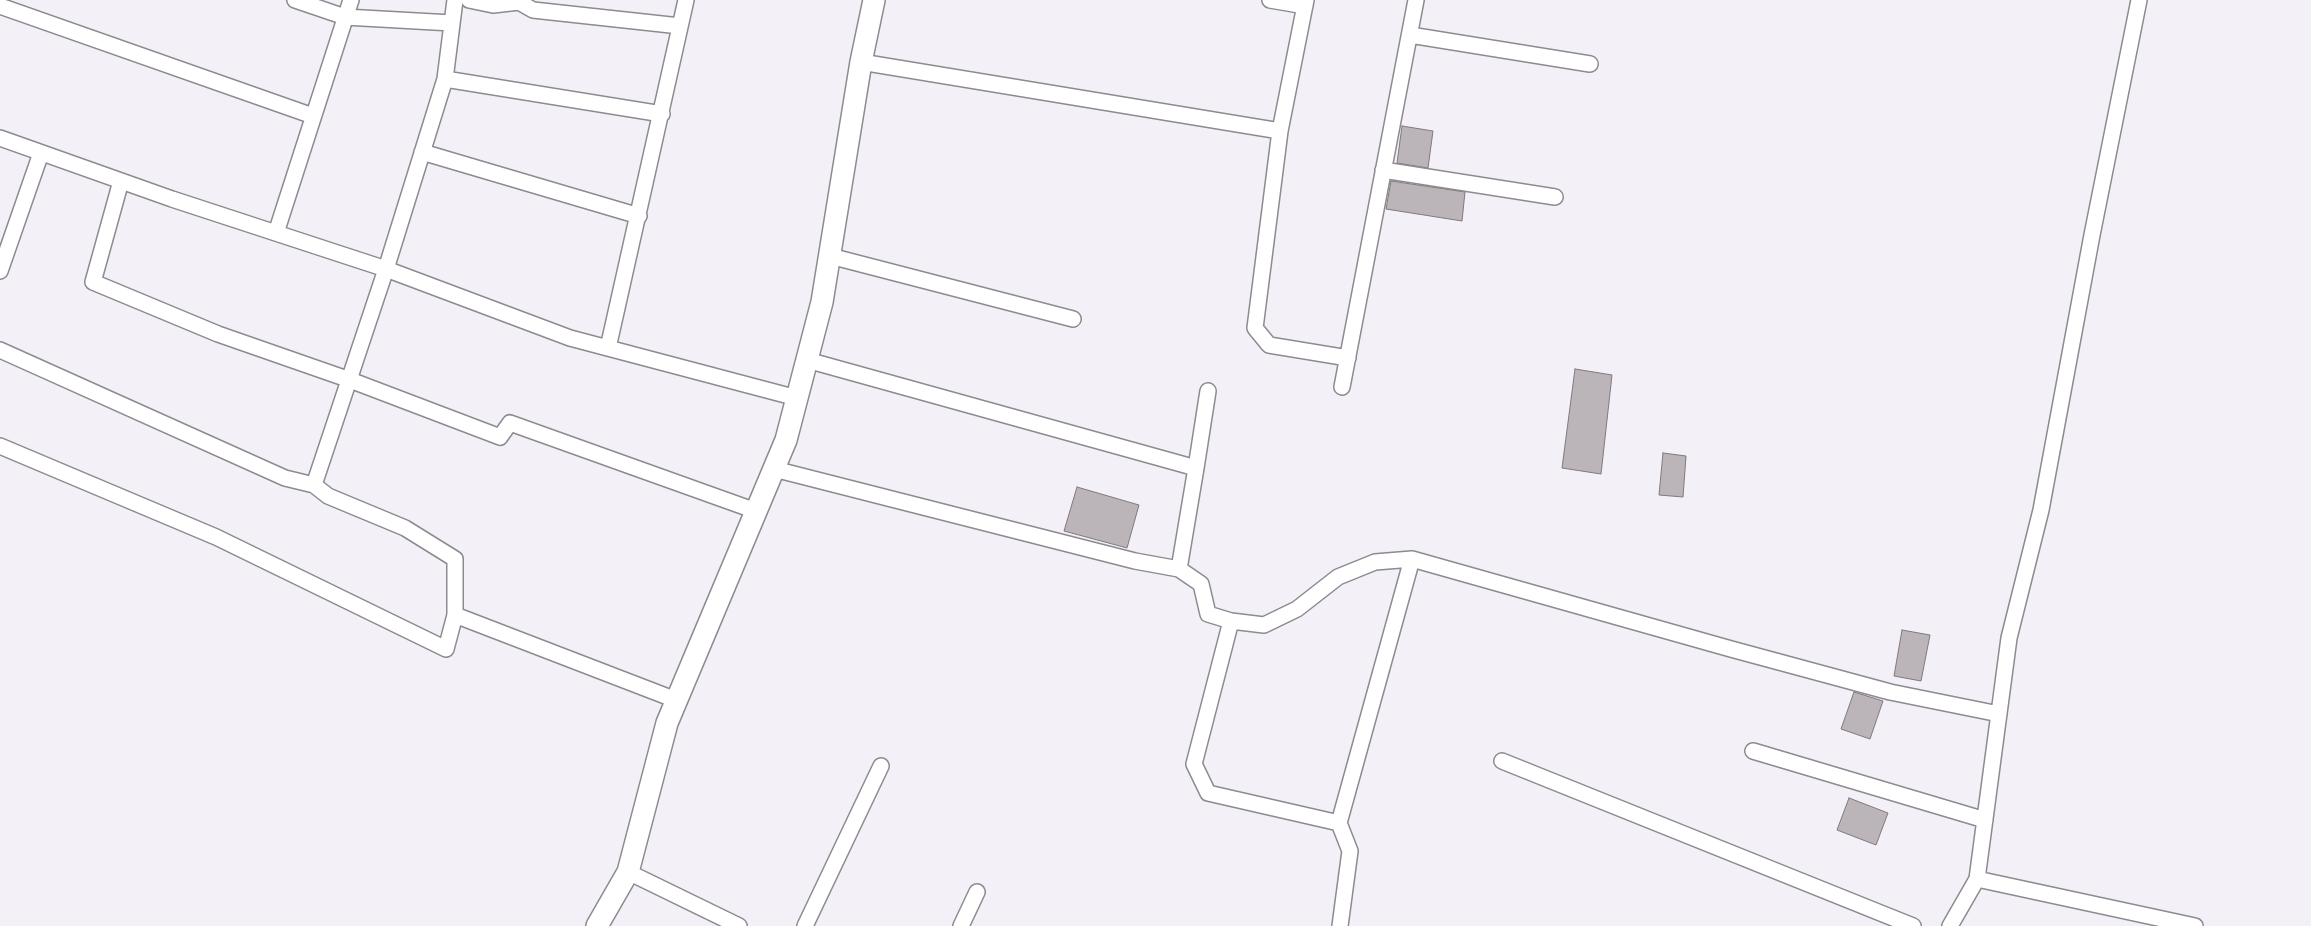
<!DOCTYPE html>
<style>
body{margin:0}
canvas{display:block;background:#f4f0f7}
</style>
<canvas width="2311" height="926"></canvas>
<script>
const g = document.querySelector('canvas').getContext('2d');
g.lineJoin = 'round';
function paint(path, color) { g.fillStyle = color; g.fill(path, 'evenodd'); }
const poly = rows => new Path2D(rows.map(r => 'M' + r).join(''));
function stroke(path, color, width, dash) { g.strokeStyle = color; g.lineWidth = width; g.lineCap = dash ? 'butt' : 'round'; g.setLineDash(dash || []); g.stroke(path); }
const building = poly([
 [1402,126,1433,131,1428,168,1397,163,1402,126],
 [1391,181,1465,192,1462,221,1386,209,1391,181],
 [1575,369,1612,375,1601,474,1562,468,1575,369],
 [1663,453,1686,456,1683,497,1659,495,1663,453],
 [1077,487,1139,505,1127,548,1064,531,1077,487],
 [1902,630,1930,635,1921,681,1894,676,1902,630],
 [1854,692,1883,701,1870,739,1841,729,1854,692],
 [1849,798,1888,813,1876,845,1837,830,1849,798]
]);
const street = poly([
 [295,0,345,17,452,23],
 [455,0,445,79,386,269,570,338,797,398],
 [469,0,493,5,519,2,533,10,680,26],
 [1270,0,1305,6],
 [2139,0,2092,235,2041,510,2009,638,1977,879,2195,926],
 [0,6,313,116],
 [1410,35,1590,64],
 [861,62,1280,131,1306,0],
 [445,79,662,114],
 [1280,131,1255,328,1269,345,1348,358],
 [0,138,172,199,386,269,314,485],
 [422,152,639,216],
 [1383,170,1555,197],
 [121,181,93,282,218,334,350,380,500,437,510,423,756,511],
 [276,233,351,0],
 [830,256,1073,319],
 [0,271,41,153],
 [608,348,686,0],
 [0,350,285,478,314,485,328,496,405,528,455,559,455,615],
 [807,360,1196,468,1179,569],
 [1342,387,1416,0],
 [0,446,216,537,446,649,455,615,676,700],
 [1196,468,1208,391],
 [774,469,1135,561,1179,569,1201,584,1208,614,1231,621,1264,625,1297,609,1338,577,1375,562,1412,559,1731,649,1890,692,1999,714],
 [1231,621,1194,764,1208,793,1339,823],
 [1753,751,1985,820],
 [1502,761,1913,926],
 [628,872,739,926],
 [805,926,881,766],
 [961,926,977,892],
 [1340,926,1350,851,1339,823,1412,559],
 [1950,926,1977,879]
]);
const secondary = poly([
 [597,926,628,872,667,723,786,440,822,302,861,62,874,0]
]);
paint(building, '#bbb4b8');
stroke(building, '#80797d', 1);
stroke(street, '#8d8a90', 18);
stroke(secondary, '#8d8a90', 24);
stroke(street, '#fff', 15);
stroke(secondary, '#fff', 21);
</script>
